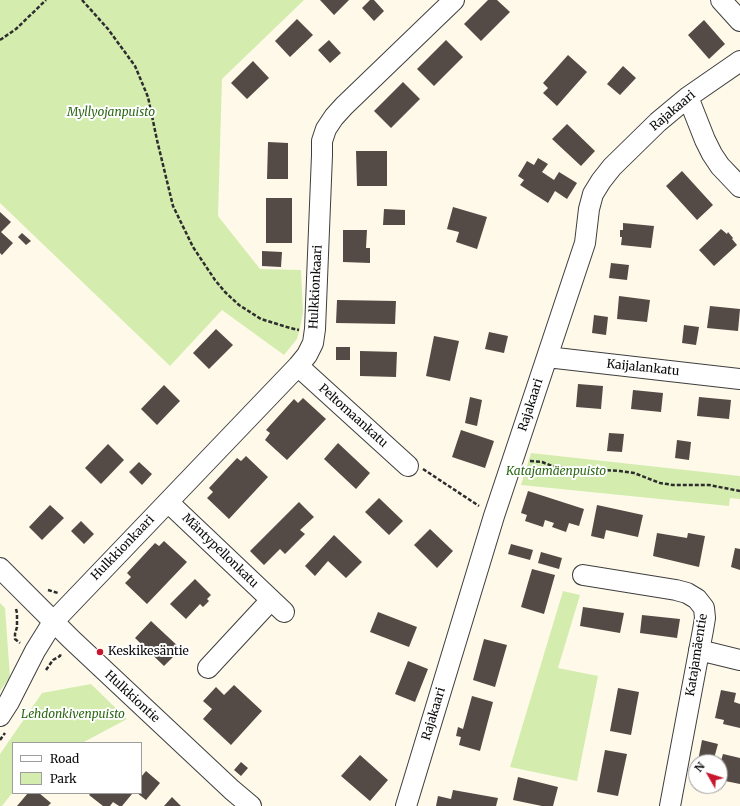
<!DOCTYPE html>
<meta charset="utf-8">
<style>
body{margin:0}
#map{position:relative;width:740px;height:806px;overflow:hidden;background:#fff9e9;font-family:Merriweather,serif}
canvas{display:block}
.legend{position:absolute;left:12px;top:742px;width:130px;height:52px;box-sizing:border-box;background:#fff;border:1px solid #9d9d9d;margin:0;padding:5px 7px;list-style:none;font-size:12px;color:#0b0b0b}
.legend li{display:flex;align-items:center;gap:8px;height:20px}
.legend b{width:20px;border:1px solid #9d9d9d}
.north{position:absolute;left:688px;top:754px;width:40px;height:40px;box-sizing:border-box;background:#fff;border:1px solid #9d9d9d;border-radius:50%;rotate:309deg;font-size:11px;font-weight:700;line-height:16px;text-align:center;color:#0b0b0b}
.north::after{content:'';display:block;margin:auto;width:14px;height:18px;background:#c7162d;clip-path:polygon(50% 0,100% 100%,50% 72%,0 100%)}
</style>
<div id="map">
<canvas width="740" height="806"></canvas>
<ul class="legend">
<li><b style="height:5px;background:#fff"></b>Road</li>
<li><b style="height:11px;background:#d4edaf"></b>Park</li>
</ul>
<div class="north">N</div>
</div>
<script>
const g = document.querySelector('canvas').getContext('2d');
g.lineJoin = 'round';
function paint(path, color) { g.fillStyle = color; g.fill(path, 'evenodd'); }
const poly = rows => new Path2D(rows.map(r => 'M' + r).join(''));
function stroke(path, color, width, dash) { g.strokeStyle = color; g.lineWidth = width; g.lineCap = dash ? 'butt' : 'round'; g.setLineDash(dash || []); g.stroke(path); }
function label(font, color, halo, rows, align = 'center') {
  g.font = font + ' Merriweather,serif'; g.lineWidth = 4; g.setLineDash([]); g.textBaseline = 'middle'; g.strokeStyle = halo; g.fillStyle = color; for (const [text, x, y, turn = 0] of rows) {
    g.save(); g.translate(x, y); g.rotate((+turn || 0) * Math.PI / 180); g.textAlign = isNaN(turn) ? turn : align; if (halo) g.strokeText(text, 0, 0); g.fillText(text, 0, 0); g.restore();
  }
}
const green = poly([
 [0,0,304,0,222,79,218,216,260,269,301,270,303,312,300,328,297,339,284,355,222,310,170,366,0,203],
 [531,453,740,476,740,499,730,498,729,506,521,485],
 [563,591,580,595,558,668,598,676,577,781,510,767],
 [0,603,5,608,10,677,0,691],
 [91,684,127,719,82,743,13,743,13,792,2,806,0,806,0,754,42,693]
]);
const building = poly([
 [320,0,349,0,334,15],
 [370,0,374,0,384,11,374,21,362,8],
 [488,0,497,0,510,12,481,41,464,24],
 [297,19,313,35,290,57,275,41],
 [704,20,725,44,709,59,688,35],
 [329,40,341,53,330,63,318,50],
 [446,40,463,57,434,86,417,69],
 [568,55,587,72,557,106,543,93,548,88,543,83],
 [253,61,269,78,247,99,231,83],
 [623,66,636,78,620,95,607,84],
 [403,82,420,99,391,128,374,111],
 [567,124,595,151,581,166,552,139],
 [268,142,288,143,288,179,267,179],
 [356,151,387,151,387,186,357,186],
 [538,158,548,164,542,172,554,180,559,172,577,183,567,199,555,191,548,203,520,185,524,180,518,176,527,161,534,165],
 [682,171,713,205,697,220,666,186],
 [266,198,292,198,292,243,266,243],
 [453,207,487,217,477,249,456,242,459,232,447,229],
 [384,209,405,210,405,225,383,225],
 [0,212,11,222,1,232,13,243,2,255,0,253],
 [623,223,654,226,651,248,621,245,622,237,620,237,620,230,623,230],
 [721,229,727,234,728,232,733,238,732,239,737,245,714,266,699,250],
 [343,230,367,230,366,248,370,248,370,263,343,262],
 [22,233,31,241,26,245,18,237],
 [262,251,282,252,281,267,262,266],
 [611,263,629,265,627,280,609,278],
 [619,296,650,300,647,322,617,319],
 [337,300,396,301,395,324,336,323],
 [710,306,740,309,738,331,707,328],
 [594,315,608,317,606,335,592,333],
 [684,325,699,327,696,345,682,343],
 [216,329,233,345,209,369,193,353],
 [489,332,508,336,504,353,485,349],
 [434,336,459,341,450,381,426,376],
 [336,347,350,347,350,360,336,360],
 [360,351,397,352,396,377,360,376],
 [578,384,603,386,601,409,576,407],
 [164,385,180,401,157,425,141,409],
 [633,390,663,393,661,412,631,409],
 [470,397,482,400,477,426,465,423],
 [699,397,731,400,729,419,697,416],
 [303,398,326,419,287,460,265,440,270,433,266,430,294,399,298,403],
 [461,430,494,441,485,468,452,457],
 [609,433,624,434,622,452,607,451],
 [677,440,691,442,689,460,675,458],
 [338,443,370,473,356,489,324,459],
 [108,444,124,460,101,484,85,468],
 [246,456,268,477,229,519,207,498,213,492,209,488,237,458,241,461],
 [139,462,152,474,142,485,129,472],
 [528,491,584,509,579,526,569,523,566,532,552,527,554,523,545,520,543,527,525,521,527,515,521,513],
 [379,498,403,521,389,535,365,512],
 [299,502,314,517,300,530,305,534,285,554,280,549,264,565,250,551],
 [50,505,64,518,42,540,29,527],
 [597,505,643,515,638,537,606,530,604,539,591,536],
 [81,521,94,534,84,544,71,531],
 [430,529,453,551,437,568,414,545],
 [657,533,687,538,688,533,705,536,699,567,653,556],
 [334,535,362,562,346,578,328,561,315,576,305,566],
 [164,541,187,562,147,604,125,583,131,577,127,573,155,543,159,546],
 [511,544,533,550,530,560,508,554],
 [735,548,740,549,740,570,731,567],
 [541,552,562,558,559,569,538,563],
 [532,569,555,575,544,614,521,607],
 [195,579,211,595,207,599,209,601,203,607,200,604,186,619,170,604],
 [583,607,624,613,620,633,580,626],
 [378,612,417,627,409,647,370,632],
 [642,615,680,619,677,638,640,633],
 [151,621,181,649,164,666,135,638],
 [484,639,507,645,495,687,473,680],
 [408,661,428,669,415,702,395,694],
 [234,685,262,711,231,745,203,719,212,709,203,701,216,687,224,695],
 [618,688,639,692,631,735,610,731],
 [721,690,736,693,734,702,740,704,740,728,723,724,724,720,715,718],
 [472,696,493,702,480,751,459,745,461,737,456,736,458,727,463,729],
 [702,740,718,744,713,762,698,761],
 [605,750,627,754,618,796,597,792],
 [723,754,740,758,740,784,720,780,720,764],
 [360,755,388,780,370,801,341,776],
 [241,762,248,768,241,776,234,770],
 [146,771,160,783,146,800,137,793,141,793,141,777],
 [518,777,558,787,553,806,542,806,513,800],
 [453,790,498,798,496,806,436,806,438,796,451,799],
 [28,793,39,793,51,803,48,806,17,806],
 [91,793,131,793,132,794,122,806,119,806,113,802,110,806,103,806,89,795],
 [172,797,181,806,164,806]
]);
const path = poly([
 [82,0,108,29,135,66,148,97,157,140,173,206,193,247,215,280,225,292,239,305,261,319,290,328,299,330],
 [0,40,16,29,46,0],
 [530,461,542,462,552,466,564,468,620,471,634,473,660,483,673,485,709,485,740,491],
 [423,469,479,506],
 [48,590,58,593],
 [16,609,17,613,17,627,15,634,15,639,20,643],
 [46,670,53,660,60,656,61,653],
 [0,740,5,733]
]);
const minor = poly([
 [721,0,740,21],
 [688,97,705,140,712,154,720,166,740,187],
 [547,357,740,379],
 [298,366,408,466],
 [168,502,284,612],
 [0,568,71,639,232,790,251,806],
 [583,575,676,590,687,593,697,599,704,608,705,618,703,630,670,806],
 [699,650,740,660],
 [208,668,271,600],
 [0,716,9,702,35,651,53,622,298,366,307,355,313,343,315,329,322,155,322,141,326,129,334,117,344,106,454,0],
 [406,806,494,516,585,243,589,209,593,194,601,181,612,167,658,122,688,97,740,61]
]);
const markers = [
 [100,652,4,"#c7162d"]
];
const streetNames = [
 ["Rajakaari",673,111,-40],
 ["Hulkkionkaari",316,287,-87],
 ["Kaijalankatu",643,368,6],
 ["Rajakaari",531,405,-72],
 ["Peltomaankatu",353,416,42],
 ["Hulkkionkaari",123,548,-46],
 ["Mäntypellonkatu",220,551,44],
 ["Katajamäentie",697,655,-81],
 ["Hulkkiontie",132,697,43],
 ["Rajakaari",434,714,-73]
];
const parkNames = [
 ["Myllyojanpuisto",111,113],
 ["Katajamäenpuisto",556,472],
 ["Lehdonkivenpuisto",73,715]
];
const poiNames = [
 ["Keskikesäntie",108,652]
];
paint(green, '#d4edaf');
paint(building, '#544b46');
stroke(minor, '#3e3e3e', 22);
stroke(path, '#2d2d2d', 2.5, [4, 2]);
stroke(minor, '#fff', 20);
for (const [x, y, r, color] of markers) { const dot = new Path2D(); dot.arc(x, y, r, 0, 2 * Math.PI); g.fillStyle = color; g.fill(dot); stroke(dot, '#fff', 1.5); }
label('12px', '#0b0b0b', '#fff', streetNames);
label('italic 12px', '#2d6816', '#fff', parkNames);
label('12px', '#0b0b0b', '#fff', poiNames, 'left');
</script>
